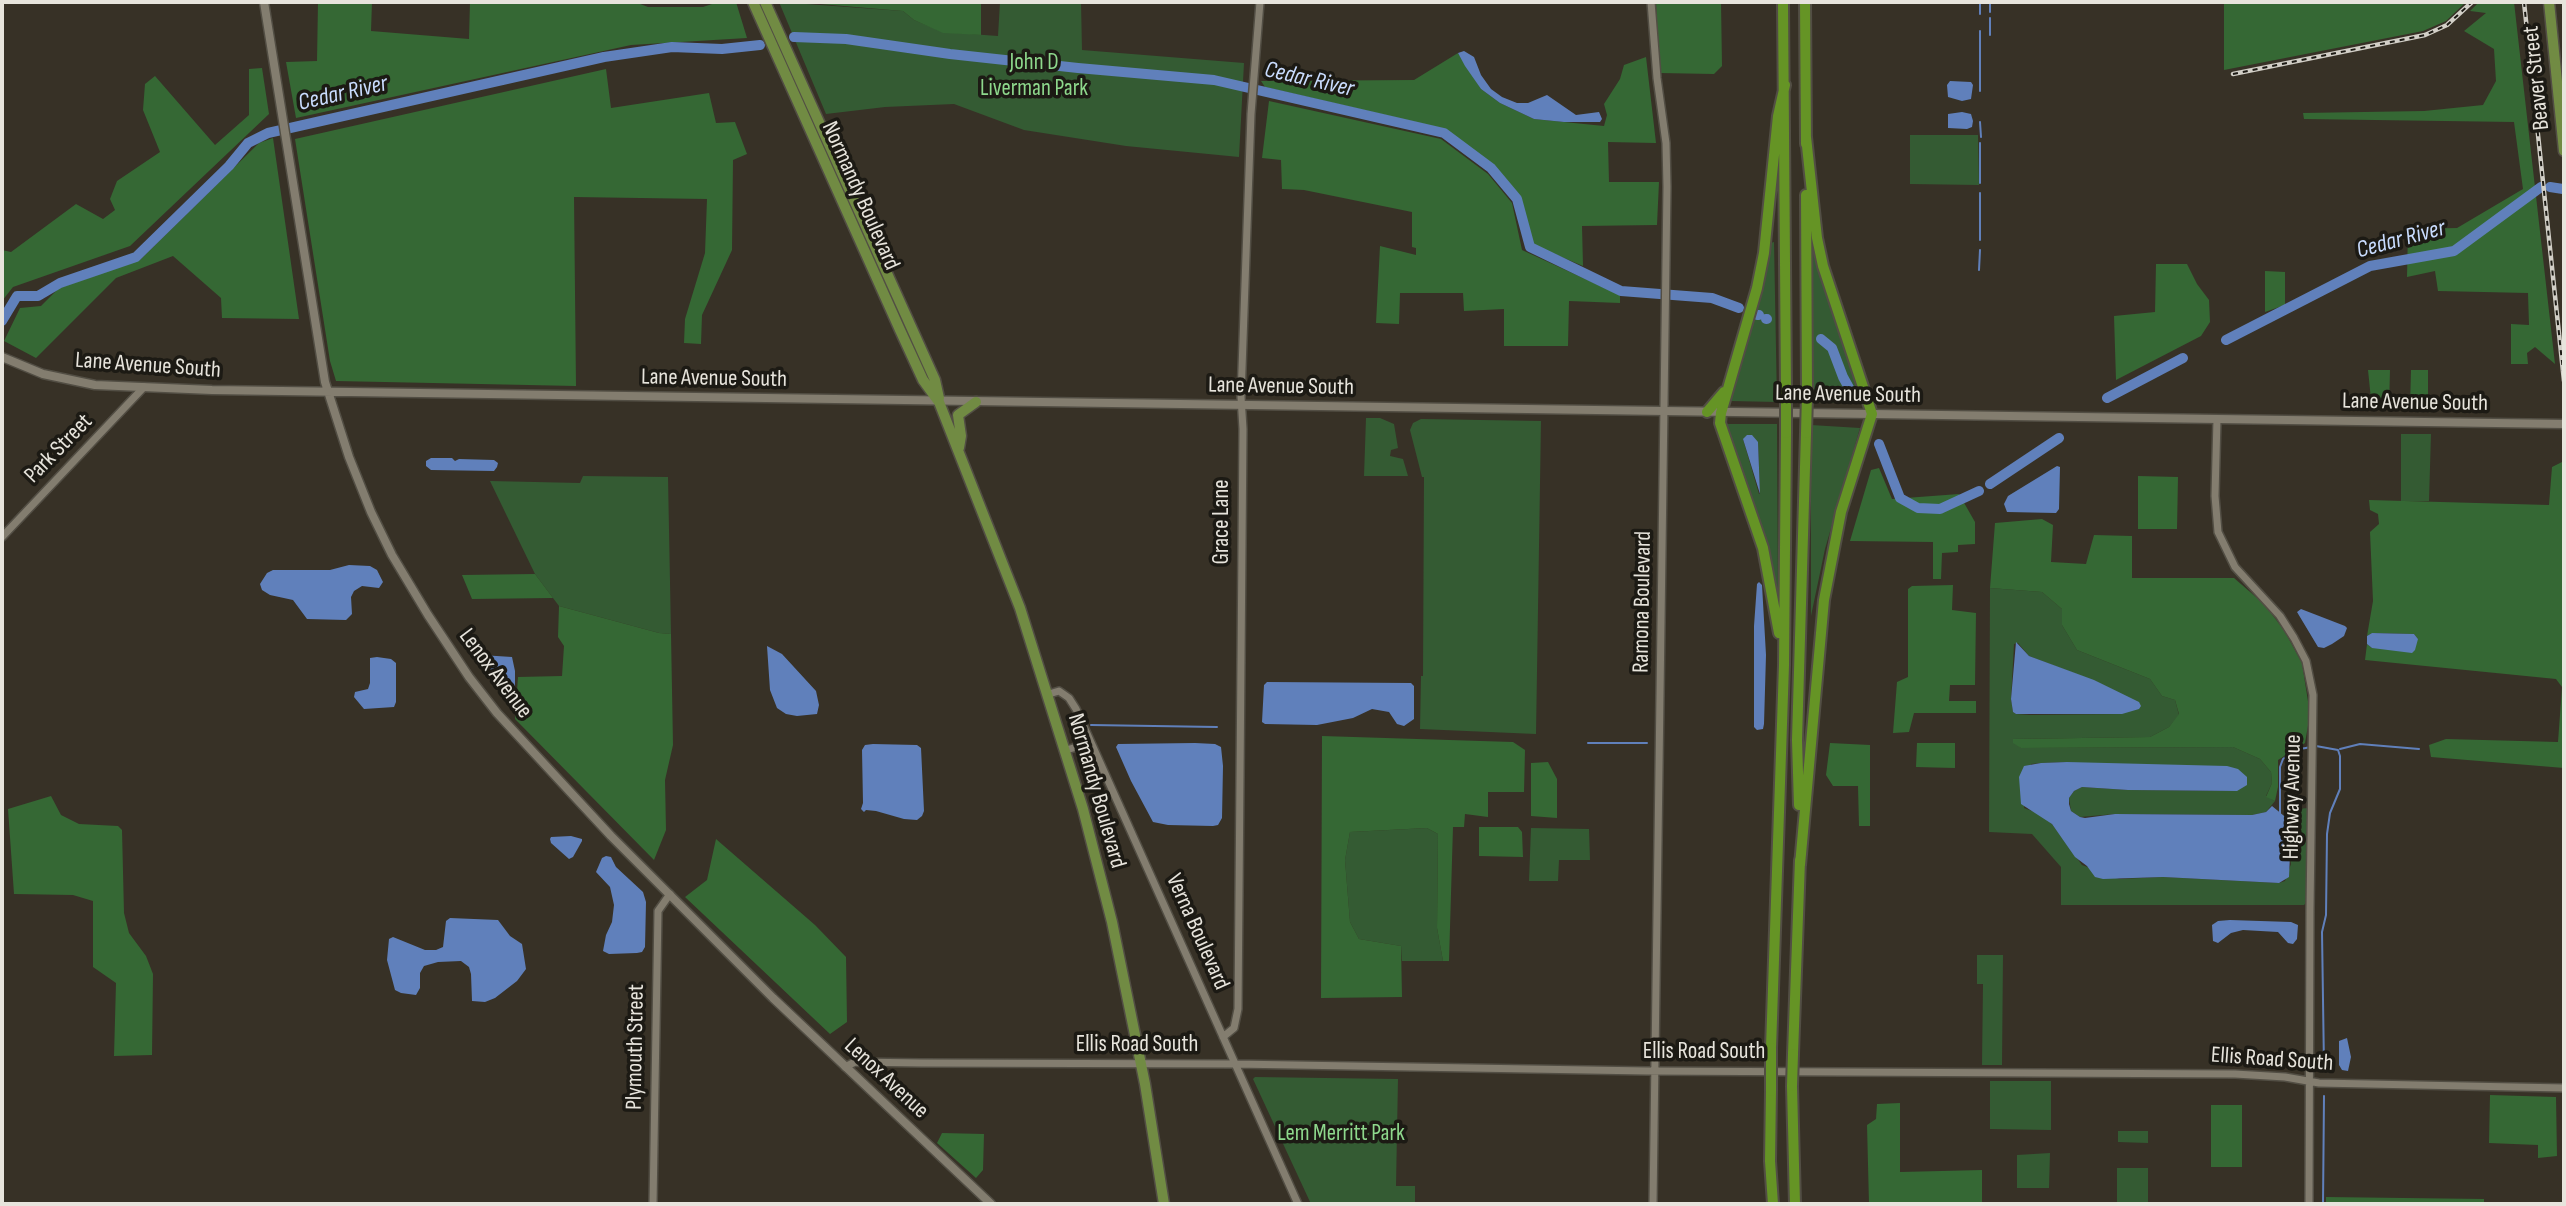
<!DOCTYPE html>
<style>
body{margin:0}
#map{position:relative;width:2566px;height:1206px;overflow:hidden;background:#373126;font-family:"Sofia Sans Condensed",sans-serif}
canvas{display:block}
.frame{position:absolute;inset:0;border:4px solid #e7e4dc;pointer-events:none}
</style>
<div id="map">
<canvas width="2566" height="1206"></canvas>
<div class="frame"></div>
</div>
<script>
const g = document.querySelector('canvas').getContext('2d');
g.lineJoin = 'round';
function paint(path, color) { g.fillStyle = color; g.fill(path, 'evenodd'); }
const poly = rows => new Path2D(rows.map(r => 'M' + r).join(''));
function stroke(path, color, width, dash) { g.strokeStyle = color; g.lineWidth = width; g.lineCap = dash ? 'butt' : 'round'; g.setLineDash(dash || []); g.stroke(path); }
function label(font, color, halo, rows, align = 'center') {
  g.font = font + ' "Sofia Sans Condensed",sans-serif'; g.lineWidth = 7; g.setLineDash([]); g.textBaseline = 'middle'; g.strokeStyle = halo; g.fillStyle = color; for (const [text, x, y, turn = 0] of rows) {
    g.save(); g.translate(x, y); g.rotate((+turn || 0) * Math.PI / 180); g.textAlign = isNaN(turn) ? turn : align; if (halo) g.strokeText(text, 0, 0); g.fillText(text, 0, 0); g.restore();
  }
}
const green = poly([
 [779,2,903,11,914,20,943,32,998,36,1000,2,1081,2,1082,50,1244,63,1239,157,1126,146,1024,130,954,104,885,107,826,114],
 [1910,135,1978,135,1979,185,1910,184],
 [1813,230,1862,398,1861,403,1811,402],
 [1774,242,1777,402,1731,401,1748,343,1749,322,1770,243],
 [1366,418,1380,418,1394,424,1398,448,1391,450,1390,456,1403,459,1408,476,1364,476],
 [1421,419,1541,421,1536,734,1420,729,1421,676,1423,676,1424,477,1422,477,1410,430,1413,423],
 [1727,424,1777,424,1778,600,1727,432],
 [1743,439,1758,442,1760,494,1759,494],
 [1811,425,1860,428,1825,549,1811,616],
 [2401,434,2431,434,2429,501,2401,501],
 [583,476,668,477,671,634,659,633,559,606,535,574,490,481,580,483],
 [1990,588,2042,592,2062,609,2062,625,2077,650,2150,679,2162,696,2175,700,2179,715,2169,727,2150,737,2013,739,2021,748,2233,747,2260,759,2271,772,2272,783,2266,796,2275,801,2266,812,2252,815,2115,814,2080,817,2071,811,2069,798,2074,791,2082,787,2128,790,2237,791,2067,762,2041,763,2031,764,2024,808,2040,814,2052,824,2082,865,2119,879,2163,877,2279,883,2285,881,2291,864,2286,839,2289,820,2296,809,2309,808,2308,901,2304,905,2061,905,2061,867,2032,834,1989,832],
 [2018,643,2029,656,2097,682,2122,714,2030,715,2016,714,2013,712,2011,699,2014,644],
 [1427,828,1438,834,1437,928,1443,961,1402,961,1401,946,1359,939,1350,922,1345,860,1350,832],
 [1531,828,1589,829,1590,860,1559,860,1558,881,1529,881],
 [1977,955,2003,955,2002,1065,1982,1065,1983,984,1977,984],
 [1255,1077,1398,1079,1396,1186,1415,1186,1415,1204,1311,1204,1253,1079],
 [1990,1081,2051,1081,2051,1130,1990,1129],
 [2118,1131,2148,1131,2148,1143,2118,1142],
 [2050,1153,2049,1188,2017,1188,2017,1155],
 [2117,1168,2148,1168,2148,1204,2117,1204]
]);
const forest = poly([
 [318,2,372,2,371,31,469,39,470,2,635,2,648,7,703,7,718,2,736,2,747,38,631,45,296,118,286,62,317,61],
 [796,2,981,2,981,35,943,33,914,20,903,11],
 [1656,2,1721,2,1722,66,1714,74,1659,73],
 [2224,2,2466,2,2446,21,2423,31,2224,70],
 [2479,2,2514,2,2555,364,2535,347,2527,353,2528,364,2511,364,2511,324,2529,325,2528,293,2438,291,2435,271,2407,277,2408,229,2457,228,2523,189,2514,122,2304,119,2303,113,2424,111,2483,105,2496,81,2494,49,2464,31,2486,13,2470,11],
 [1458,53,1481,89,1500,103,1534,119,1604,126,1607,115,1604,104,1620,79,1624,65,1646,57,1656,143,1608,142,1609,182,1659,182,1657,225,1582,226,1583,266,1533,245,1519,197,1493,166,1445,129,1265,87,1261,81,1414,80],
 [262,68,269,114,130,246,13,287,2,301,2,250,11,252,76,204,103,219,115,210,110,199,117,181,160,152,143,110,145,84,155,76,215,145,249,115,249,69],
 [606,69,611,108,709,93,716,123,735,122,747,154,733,160,732,250,702,315,701,344,684,343,685,319,705,253,707,199,574,197,576,386,336,381,330,361,295,139],
 [1269,101,1441,139,1488,174,1512,203,1522,250,1620,295,1620,303,1569,301,1568,346,1504,346,1504,309,1464,311,1463,293,1400,293,1399,324,1376,323,1380,246,1416,255,1416,248,1412,247,1412,212,1304,190,1282,189,1281,160,1262,158],
 [273,138,299,319,222,318,221,298,173,256,116,278,36,358,4,341,20,308,41,306,59,288,140,260,259,143],
 [2156,264,2187,264,2197,284,2209,300,2210,322,2201,336,2116,380,2114,316,2155,312],
 [2265,271,2285,272,2285,305,2265,312],
 [2368,370,2390,370,2389,409,2372,409],
 [2411,370,2428,370,2428,408,2410,409],
 [2564,461,2564,768,2431,757,2429,745,2446,739,2558,742,2562,687,2556,679,2365,660,2367,644,2372,648,2418,639,2414,634,2372,633,2367,636,2373,601,2370,532,2379,524,2378,514,2370,510,2369,500,2549,505,2552,467],
 [1879,468,1892,499,1959,494,1975,522,1975,544,1958,545,1958,552,1942,553,1941,579,1933,579,1933,542,1850,541,1871,470],
 [2138,476,2178,477,2177,529,2138,529],
 [2042,519,2053,525,2051,562,2086,564,2094,535,2132,536,2132,578,2234,578,2264,604,2284,630,2302,663,2310,714,2305,743,2278,760,2278,787,2275,801,2266,797,2272,783,2271,772,2260,759,2233,747,2021,748,2013,743,2013,739,2150,737,2169,727,2179,714,2175,700,2162,696,2150,679,2077,650,2062,625,2062,609,2042,592,1990,588,1995,523],
 [535,574,553,598,472,599,462,575],
 [1953,585,1952,610,1976,613,1975,685,1950,685,1949,701,1976,701,1976,713,1914,713,1909,732,1893,733,1897,682,1908,677,1908,589,1912,586],
 [559,606,659,633,671,634,673,745,665,780,666,830,654,860,515,719,518,677,562,676,564,646,558,637],
 [1322,736,1513,742,1525,750,1524,792,1488,792,1488,817,1465,814,1464,827,1453,827,1449,961,1443,961,1437,928,1438,834,1427,828,1350,832,1345,860,1350,922,1359,939,1401,946,1402,997,1321,998],
 [1830,743,1870,745,1870,826,1859,826,1858,786,1833,786,1826,775],
 [1917,743,1955,743,1955,768,1916,767],
 [1548,762,1557,779,1557,818,1531,816,1531,763],
 [51,796,61,815,79,824,118,826,122,830,124,913,129,933,146,956,153,974,152,1055,114,1056,116,983,93,967,93,901,73,895,14,894,8,809],
 [1479,827,1518,827,1522,832,1523,857,1479,856],
 [716,839,815,925,846,957,847,1022,830,1034,685,897,707,880],
 [2490,1095,2556,1097,2557,1156,2538,1158,2538,1145,2489,1143],
 [1900,1103,1900,1172,1982,1170,1982,1204,1869,1204,1867,1125,1876,1119,1877,1104],
 [2211,1105,2242,1105,2242,1167,2211,1167],
 [942,1133,984,1134,983,1170,976,1178,937,1143],
 [2326,1197,2484,1199,2484,1204,2326,1204]
]);
const water = poly([
 [1464,51,1474,57,1481,75,1491,89,1502,97,1517,103,1528,103,1547,95,1576,115,1599,112,1602,119,1600,122,1564,122,1534,119,1500,103,1481,89,1465,66,1458,53],
 [1950,81,1971,82,1973,85,1971,99,1962,101,1948,97,1947,85],
 [1962,112,1971,114,1973,121,1972,127,1967,129,1948,128,1948,114],
 [1747,435,1752,435,1758,442,1760,494,1743,439],
 [431,458,452,458,455,461,459,459,494,460,498,463,497,467,494,471,431,470,426,466,426,461],
 [2057,466,2060,467,2059,509,2056,513,2007,512,2004,504,2008,496],
 [349,565,370,566,377,570,383,582,379,588,362,586,354,591,351,597,352,614,346,620,307,619,293,600,270,595,262,590,260,584,267,573,273,570,330,570],
 [1759,582,1762,585,1766,655,1764,724,1763,729,1757,730,1754,727,1754,626,1757,584],
 [2301,609,2345,626,2347,628,2344,636,2332,644,2324,648,2318,647,2297,612],
 [2372,633,2414,634,2418,639,2415,650,2412,653,2372,648,2367,644,2367,636],
 [2016,642,2029,656,2094,680,2139,702,2141,706,2139,709,2122,714,2016,714,2013,712,2011,699],
 [767,646,782,654,816,691,819,705,817,714,797,716,786,714,777,708,770,690],
 [481,655,512,657,515,671,515,703,510,701,482,666,478,656],
 [377,657,391,659,396,663,396,702,394,707,364,709,354,697,355,692,368,689,370,683,370,658],
 [1267,682,1411,683,1414,686,1414,719,1404,726,1397,724,1389,712,1372,709,1353,718,1317,725,1265,724,1262,722,1264,685],
 [1195,743,1215,744,1221,747,1223,766,1222,818,1218,825,1213,826,1168,825,1153,822,1131,781,1116,747,1118,744],
 [873,744,917,745,921,748,924,811,922,816,917,820,904,819,876,811,866,810,864,812,861,809,863,803,862,750,865,745],
 [2067,762,2227,766,2238,769,2247,777,2247,785,2237,791,2128,790,2082,787,2074,791,2069,798,2069,804,2071,811,2080,817,2085,818,2115,814,2252,815,2266,812,2272,806,2289,820,2286,839,2290,855,2289,877,2279,883,2163,877,2103,879,2095,877,2087,866,2075,857,2052,824,2021,804,2019,777,2024,766,2041,763],
 [571,836,582,839,582,841,573,857,569,859,551,843,550,839,551,837],
 [606,856,611,857,616,867,643,892,646,902,645,947,642,952,637,953,609,954,603,951,606,935,612,922,614,905,610,887,596,872,602,858],
 [450,918,498,920,510,936,522,944,526,969,517,981,495,998,485,1002,472,1001,471,974,469,967,461,961,438,962,424,966,420,973,420,988,416,995,401,993,395,990,387,960,389,939,393,937,425,950,436,950,443,947,446,921],
 [2230,920,2291,922,2298,925,2297,939,2293,944,2288,943,2278,932,2243,930,2231,933,2218,943,2213,941,2212,925,2218,921],
 [2347,1038,2351,1057,2348,1071,2342,1070,2339,1065,2339,1041]
]);
const stream = poly([
 [1980,2,1980,14],
 [1990,2,1990,12],
 [1980,31,1980,91],
 [1990,35,1990,18],
 [1980,122,1981,137],
 [1980,183,1980,143],
 [1980,193,1980,240],
 [1979,270,1980,250],
 [1091,725,1217,727],
 [1588,743,1647,743],
 [2316,746,2338,750,2340,756,2340,789,2330,813,2327,834,2326,915,2322,932,2324,1067],
 [2340,749,2360,744,2419,749],
 [2280,814,2280,767,2283,759,2295,750,2311,747],
 [2323,1204,2324,1096]
]);
const river = poly([
 [794,37,846,39,950,54,1078,68,1214,80,1444,133,1491,168,1517,199,1530,247,1621,291,1712,298,1739,308],
 [2550,187,2563,189],
 [1757,315,1759,315],
 [1766,319,1767,319],
 [2,321,17,296,38,296,60,283,136,257,229,166,248,143,268,133,604,57,672,47,722,49,760,45],
 [1821,339,1832,348,1843,377,1854,397],
 [2226,340,2370,266,2454,251,2541,187],
 [2107,398,2183,358],
 [1879,444,1900,498,1918,508,1940,509,1979,491],
 [1990,484,2059,438]
]);
const tertiary = poly([
 [1651,2,1657,78,1666,143,1667,187,1653,1204],
 [2217,419,2215,496,2218,532,2235,567,2280,616,2294,638,2306,661,2313,695,2310,909,2309,1204],
 [2,537,144,387],
 [1049,694,1059,691,1069,698,1076,709,1298,1204],
 [1066,750,1091,743],
 [1223,1037,1234,1028,1238,1009,1243,429,1241,397,1251,114,1260,2],
 [845,1067,855,1062,922,1063,1235,1064,1647,1071,2235,1074,2285,1077,2319,1083,2564,1088],
 [653,1204,658,911,670,894]
]);
const secondary = poly([
 [264,2,325,382,349,457,371,512,392,555,428,615,469,677,497,713,611,836,773,998,991,1204],
 [2,357,43,374,95,385,212,390,2564,424]
]);
const primary = poly([
 [753,2,900,330,923,380,939,402,1020,608,1083,809,1112,922,1145,1084,1164,1204],
 [765,2,935,380,939,398],
 [2549,2,2564,151],
 [959,448,961,436,958,415,976,402]
]);
const motorway = poly([
 [1783,2,1786,392],
 [1805,2,1806,144],
 [1806,195,1807,395],
 [1707,412,1724,392],
 [1779,633,1763,548,1720,423,1721,413,1757,288,1764,253,1778,116,1785,85],
 [1799,805,1797,740,1806,433],
 [1800,865,1824,600,1841,512,1872,414,1823,266,1817,238,1806,137],
 [1771,1048,1784,665,1786,433],
 [1793,1054,1800,860],
 [1792,1086,1795,1204],
 [1771,1091,1770,1161,1773,1204]
]);
const rail = poly([
 [2524,2,2564,381],
 [2233,74,2425,35,2447,25,2472,2]
]);
const motorwayBridge = poly([
 [1786,392,1786,433],
 [1806,433,1807,395],
 [1792,1086,1793,1054],
 [1771,1091,1771,1048]
]);
const parkNames = [
 ["John D",1034,63],
 ["Liverman Park",1034,89],
 ["Lem Merritt Park",1341,1134]
];
const streetNames = [
 ["Beaver Street",2537,78,-96],
 ["Normandy Boulevard",860,196,66],
 ["Lane Avenue South",148,366,4],
 ["Lane Avenue South",714,379,1],
 ["Lane Avenue South",1281,387,1],
 ["Lane Avenue South",1848,395,1],
 ["Lane Avenue South",2415,403,1],
 ["Park Street",59,449,-46],
 ["Grace Lane",1222,522,-90],
 ["Ramona Boulevard",1643,602,-89],
 ["Lenox Avenue",495,674,53],
 ["Normandy Boulevard",1096,791,74],
 ["Highway Avenue",2293,797,-89],
 ["Verna Boulevard",1197,932,66],
 ["Ellis Road South",1137,1045],
 ["Plymouth Street",636,1047,-89],
 ["Ellis Road South",1704,1052],
 ["Ellis Road South",2272,1060,4],
 ["Lenox Avenue",886,1079,43]
];
const waterNames = [
 ["Cedar River",1309,80,13],
 ["Cedar River",343,94,-13],
 ["Cedar River",2401,240,-15]
];
paint(green, '#345b33');
paint(forest, '#356834');
paint(water, '#6080bb');
stroke(stream, '#6080bb', 2);
stroke(river, '#6080bb', 10);
stroke(tertiary, '#524e44', 10);
stroke(secondary, '#524e44', 11);
stroke(primary, '#524e44', 13);
stroke(motorway, '#524e44', 14);
stroke(tertiary, '#837d6f', 7);
stroke(secondary, '#837d6f', 8);
stroke(primary, '#718b43', 10);
stroke(motorway, '#659425', 10);
stroke(rail, '#d2cfc7', 4.5);
stroke(rail, '#1c1a14', 2, [5]);
stroke(motorwayBridge, '#524e44', 14, []);
stroke(motorwayBridge, '#659425', 10);
label('23px', '#8ed88c', '#1c1a14', parkNames);
label('23px', '#e7e4dc', '#1c1a14', streetNames);
label('italic 24px', '#c9dcfe', '#1c1a14', waterNames);
</script>
